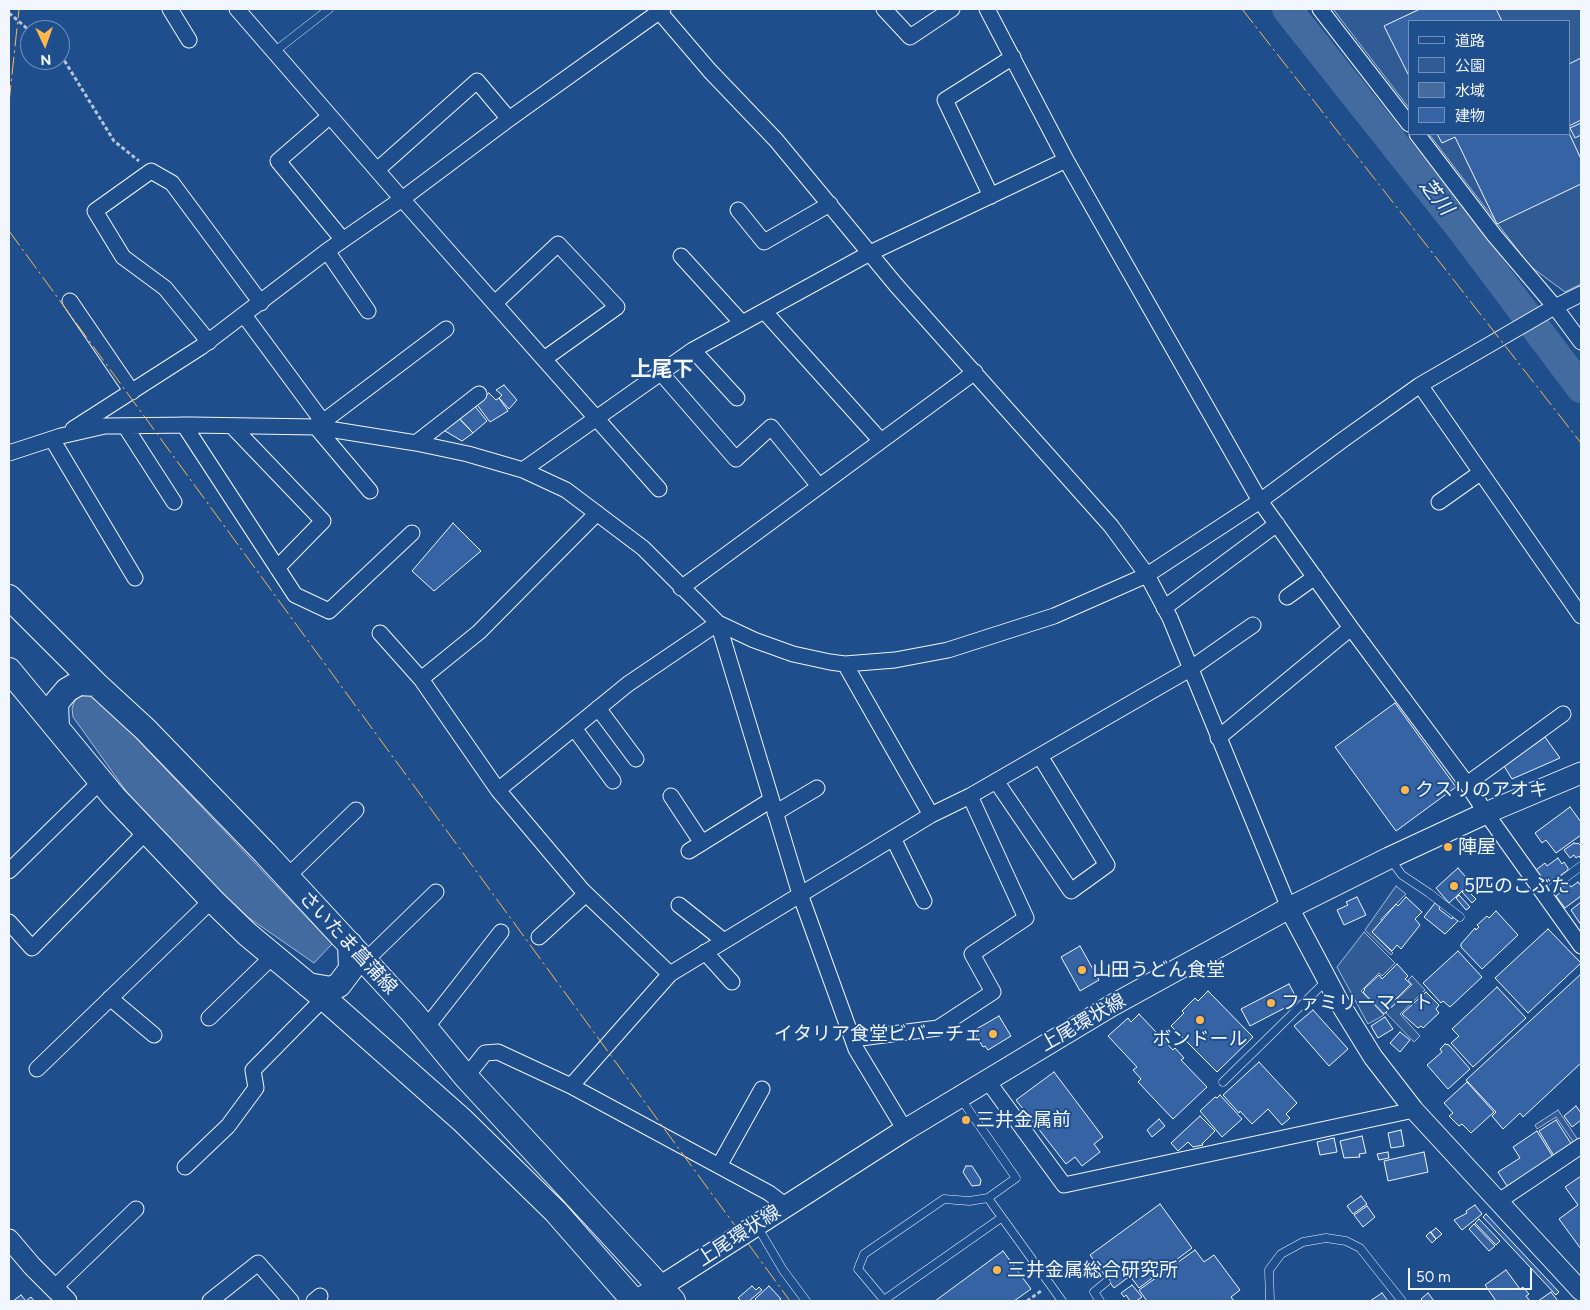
<!DOCTYPE html>
<meta charset="utf-8">
<style>
body{margin:0}
#map{position:relative;width:1590px;height:1310px;overflow:hidden;background:#1f4e8c;font-family:Figtree,"Noto Sans JP",sans-serif}
canvas{display:block}
.frame{position:absolute;inset:0;border:10px solid #f2f6ff;pointer-events:none}
.legend{position:absolute;left:1408px;top:20px;width:162px;height:115px;box-sizing:border-box;background:#1f4e8c;border:1px solid #7391ba;margin:0;padding:6px 9px;list-style:none;font-size:15px;color:#f2f6ff}
.legend li{display:flex;align-items:center;gap:10px;height:25px}
.legend b{width:25px;border:1px solid #7391ba}
.north{position:absolute;left:20px;top:20px;width:50px;height:50px;box-sizing:border-box;background:#1f4e8c;border:1px solid #7391ba;border-radius:50%;rotate:177deg;font-size:14px;font-weight:700;line-height:20px;text-align:center;color:#f2f6ff}
.north::after{content:'';display:block;margin:auto;width:18px;height:22px;background:#ffb74d;clip-path:polygon(50% 0,100% 100%,50% 72%,0 100%)}
.scale{position:absolute;left:1408px;top:1268px;width:124px;height:22px;box-sizing:border-box;border:2px solid #f2f6ff;border-top:0;padding-left:6px;font-size:15px;line-height:18px;white-space:nowrap;color:#f2f6ff;-webkit-text-stroke:4px #1f4e8c;paint-order:stroke}
</style>
<div id="map">
<canvas width="1590" height="1310"></canvas>
<div class="frame"></div>
<ul class="legend">
<li><b style="height:6px;background:#1f4e8c"></b>道路</li>
<li><b style="height:14px;background:#305b95"></b>公園</li>
<li><b style="height:14px;background:#446ba0"></b>水域</li>
<li><b style="height:14px;background:#3563a3"></b>建物</li>
</ul>
<div class="north">N</div>
<div class="scale">50 m</div>
</div>
<script>
const g = document.querySelector('canvas').getContext('2d');
g.lineJoin = 'round';
function paint(path, color) { g.fillStyle = color; g.fill(path, 'evenodd'); }
const poly = rows => new Path2D(rows.map(r => 'M' + r).join(''));
function stroke(path, color, width, dash) { g.strokeStyle = color; g.lineWidth = width; g.lineCap = dash ? 'butt' : 'round'; g.setLineDash(dash || []); g.stroke(path); }
function label(font, color, halo, rows, align = 'center') {
  g.font = font + ' Figtree,"Noto Sans JP",sans-serif'; g.lineWidth = 4; g.setLineDash([]); g.textBaseline = 'middle'; g.strokeStyle = halo; g.fillStyle = color; for (const [text, x, y, turn = 0] of rows) {
    g.save(); g.translate(x, y); g.rotate((+turn || 0) * Math.PI / 180); g.textAlign = isNaN(turn) ? turn : align; if (halo) g.strokeText(text, 0, 0); g.fillText(text, 0, 0); g.restore();
  }
}
const green = poly([
 [1333,9,1581,9,1581,284,1565,292,1530,266,1429,134,1569,134,1569,21,1409,21,1409,108,1333,9],
 [1396,886,1406,894,1381,919,1382,921,1372,932,1393,953,1391,955,1365,930,1396,886],
 [1364,932,1395,963,1382,976,1379,973,1361,991,1384,1015,1368,1024,1337,967,1364,932],
 [1412,976,1425,990,1400,1014,1420,1036,1414,1042,1386,1013,1398,1001,1397,999,1412,985,1408,980,1412,976],
 [1558,1110,1578,1140,1574,1143,1556,1117,1537,1129,1535,1125,1558,1110]
]);
const water = poly([
 [90,695,96,696,332,944,314,963,249,918,193,865,126,791,73,717,72,708,75,700,81,696,90,695]
]);
const river = poly([
 [1287,9,1463,231,1581,388]
]);
const building = poly([
 [1420,9,1496,9,1502,21,1409,21,1409,76,1384,26,1420,9],
 [1581,58,1581,120,1569,126,1569,64,1581,58],
 [1581,123,1581,135,1575,138,1570,128,1581,123],
 [1569,133,1581,159,1581,184,1497,224,1455,137,1442,143,1437,134,1569,133],
 [504,385,517,400,509,409,499,398,502,395,496,390,504,385],
 [489,393,496,400,499,398,508,411,490,422,475,402,489,393],
 [473,404,487,421,473,433,457,416,473,404],
 [457,416,473,433,462,441,440,428,457,416],
 [453,523,481,551,434,591,412,571,453,523],
 [1395,703,1456,787,1396,831,1335,747,1395,703],
 [1545,737,1560,758,1512,779,1504,766,1545,737],
 [1570,807,1581,822,1581,835,1556,853,1546,840,1542,843,1535,833,1570,807],
 [1574,843,1576,844,1578,843,1580,845,1581,843,1581,859,1579,856,1576,858,1574,855,1570,858,1564,850,1574,843],
 [1558,858,1562,864,1564,862,1568,868,1568,870,1554,880,1553,878,1546,883,1536,870,1545,863,1547,866,1558,858],
 [1458,868,1471,883,1449,903,1436,888,1458,868],
 [1578,882,1581,886,1581,896,1565,908,1556,896,1562,891,1561,888,1568,883,1571,887,1578,882],
 [1466,889,1476,899,1472,903,1462,892,1466,889],
 [1459,895,1470,907,1466,910,1456,898,1459,895],
 [1357,897,1366,915,1344,925,1337,910,1348,905,1346,902,1357,897],
 [1406,897,1422,912,1415,919,1420,925,1401,949,1397,945,1392,951,1372,932,1396,904,1398,906,1406,897],
 [1581,902,1581,925,1571,910,1581,902],
 [1435,903,1440,907,1439,909,1452,919,1453,917,1458,921,1445,934,1424,917,1435,903],
 [1496,911,1518,935,1482,969,1461,947,1461,944,1475,928,1476,930,1479,927,1477,925,1487,916,1489,918,1496,911],
 [1548,929,1581,963,1528,1013,1495,978,1548,929],
 [1080,946,1099,980,1080,991,1061,957,1080,946],
 [1458,951,1482,977,1450,1007,1443,1001,1441,1003,1423,983,1458,951],
 [1397,964,1408,976,1405,979,1411,984,1395,1000,1397,1002,1384,1014,1363,992,1365,990,1364,989,1379,975,1382,979,1397,964],
 [1581,974,1581,1063,1523,1117,1520,1113,1503,1129,1492,1116,1496,1112,1466,1080,1581,974],
 [1289,984,1298,1001,1250,1026,1241,1009,1289,984],
 [1497,987,1526,1018,1473,1067,1451,1043,1459,1036,1452,1029,1497,987],
 [1208,991,1253,1037,1217,1072,1171,1026,1184,1013,1182,1011,1195,998,1198,1001,1208,991],
 [1426,992,1439,1005,1436,1009,1439,1013,1423,1028,1421,1026,1418,1028,1402,1014,1426,992],
 [1313,1010,1348,1049,1329,1066,1294,1026,1313,1010],
 [1139,1014,1173,1050,1175,1048,1184,1058,1181,1060,1207,1087,1173,1119,1138,1082,1141,1079,1133,1070,1137,1067,1108,1036,1128,1018,1131,1022,1139,1014],
 [999,1016,1011,1036,988,1050,985,1046,983,1047,973,1031,999,1016],
 [1385,1017,1393,1029,1378,1038,1371,1026,1385,1017],
 [1400,1032,1410,1040,1400,1052,1390,1043,1400,1032],
 [1445,1044,1449,1045,1470,1069,1448,1089,1427,1065,1442,1052,1440,1049,1445,1044],
 [1259,1062,1297,1103,1286,1114,1290,1118,1282,1125,1268,1109,1252,1124,1240,1111,1239,1113,1223,1095,1259,1062],
 [1054,1072,1103,1137,1094,1144,1100,1152,1082,1166,1075,1157,1066,1164,1016,1100,1054,1072],
 [1467,1082,1494,1112,1471,1133,1462,1124,1459,1126,1449,1116,1453,1113,1444,1103,1467,1082],
 [1220,1095,1242,1119,1222,1137,1200,1111,1215,1097,1217,1098,1220,1095],
 [1576,1106,1581,1113,1581,1120,1572,1127,1564,1116,1576,1106],
 [1200,1116,1215,1131,1202,1144,1203,1145,1193,1147,1188,1142,1178,1151,1171,1143,1200,1116],
 [1159,1119,1165,1126,1152,1137,1147,1130,1159,1119],
 [1556,1120,1572,1145,1554,1156,1539,1131,1556,1120],
 [1401,1130,1404,1146,1391,1148,1388,1133,1401,1130],
 [1537,1131,1553,1157,1507,1186,1498,1172,1520,1158,1513,1147,1537,1131],
 [1362,1136,1366,1153,1359,1154,1360,1157,1344,1158,1340,1141,1362,1136],
 [1334,1138,1337,1152,1320,1155,1317,1142,1334,1138],
 [1388,1152,1389,1158,1379,1160,1377,1154,1388,1152],
 [1424,1152,1428,1172,1388,1181,1384,1161,1424,1152],
 [966,1166,972,1166,981,1180,980,1185,972,1186,963,1172,966,1166],
 [1581,1176,1581,1249,1559,1219,1578,1205,1565,1187,1581,1176],
 [1361,1196,1367,1204,1353,1214,1347,1206,1361,1196],
 [1160,1204,1192,1248,1139,1288,1130,1276,1114,1288,1090,1255,1160,1204],
 [1475,1205,1482,1214,1462,1230,1454,1220,1467,1213,1466,1211,1475,1205],
 [1367,1206,1375,1217,1363,1227,1354,1215,1367,1206],
 [1486,1214,1559,1292,1556,1295,1483,1217,1486,1214],
 [1479,1219,1500,1241,1496,1245,1475,1223,1479,1219],
 [1474,1224,1495,1246,1489,1251,1469,1229,1474,1224],
 [1436,1228,1442,1234,1436,1239,1431,1232,1436,1228],
 [1430,1232,1436,1239,1432,1243,1426,1236,1430,1232],
 [1195,1250,1204,1262,1214,1255,1240,1290,1231,1297,1234,1301,1147,1301,1139,1290,1195,1250],
 [1003,1251,1031,1289,1014,1301,935,1301,1003,1251],
 [1506,1270,1520,1289,1523,1287,1529,1294,1526,1296,1529,1300,1527,1301,1496,1301,1485,1285,1506,1270],
 [1132,1285,1142,1297,1136,1301,1130,1301,1126,1295,1124,1297,1121,1293,1132,1285],
 [752,1286,756,1290,759,1287,762,1290,749,1301,741,1301,738,1298,752,1286],
 [769,1286,781,1299,778,1301,757,1301,755,1299,769,1286],
 [1551,1292,1558,1301,1538,1301,1551,1292],
 [1382,1293,1388,1301,1370,1301,1382,1293],
 [1428,1293,1434,1301,1423,1301,1421,1299,1428,1293],
 [21,1295,26,1301,31,1297,34,1301,13,1301,21,1295]
]);
const path = poly([
 [9,13,30,31],
 [60,56,64,60,114,141,139,161],
 [1027,1301,1041,1291]
]);
const service = poly([
 [274,52,329,9],
 [1391,860,1402,875,1429,893,1460,917],
 [1544,894,1581,866],
 [1223,1082,1327,980],
 [961,1099,1016,1178,988,1198,1062,1301],
 [988,1198,969,1201,944,1199,864,1254,858,1269,884,1300,1001,1218],
 [757,1226,783,1270,806,1301],
 [1100,1301,1094,1292,1106,1282],
 [1270,1301,1269,1270,1281,1254,1303,1242,1326,1238,1346,1241,1360,1248,1402,1301]
]);
const minor = poly([
 [170,9,189,40],
 [237,9,402,199,659,489],
 [657,9,710,71,776,140,896,285,1111,526,1147,575,1170,618,1289,908],
 [884,9,910,37,952,9],
 [987,9,1066,160,1260,501,1351,628,1467,784,1486,813,1581,946],
 [1320,9,1409,124],
 [330,116,278,161,343,240],
 [1417,134,1494,235,1555,307,1581,342],
 [377,170,477,81,509,119],
 [991,196,945,100,1013,57],
 [738,210,764,242,830,204],
 [327,251,368,311],
 [681,256,742,323],
 [70,301,132,392],
 [495,303,558,244,617,307,544,359],
 [764,311,881,441],
 [244,315,323,422],
 [209,342,165,288,123,257,95,211,151,171,172,183,261,303],
 [693,350,737,398],
 [661,373,736,459,771,427,819,486],
 [1420,385,1581,616],
 [184,425,295,595,329,611,412,533],
 [125,426,174,502],
 [232,426,323,521,277,568],
 [73,429,201,347,327,251,402,199,509,119,663,9],
 [52,439,135,578],
 [416,443,479,394],
 [9,453,61,436,105,426,191,425,316,427,416,443,468,454,523,470,566,490,643,548,718,623,754,640,793,654,830,662,845,664,895,660,948,650,1054,616,1147,575,1260,501,1344,439,1420,385,1549,310,1581,294],
 [523,470,693,350,870,253,1066,160],
 [370,491,316,427,446,329],
 [1439,502,1480,473],
 [681,588,975,372],
 [1287,597,1315,577],
 [1164,608,1277,524],
 [718,623,800,894,856,1049,905,1130],
 [380,633,421,679,479,632,597,513],
 [845,664,931,815],
 [421,679,498,790],
 [598,708,636,759],
 [574,728,613,781],
 [1218,738,1351,628],
 [996,781,1071,891,1107,865,1040,756],
 [1467,784,1563,714],
 [671,796,702,843],
 [775,813,817,788],
 [893,838,924,901],
 [689,851,771,800],
 [9,871,101,781],
 [287,877,356,810],
 [679,905,724,941],
 [9,922,32,948,147,831],
 [539,937,586,894],
 [705,952,732,982],
 [365,961,436,892],
 [670,974,583,891,498,790,628,684,718,623],
 [110,998,154,1035],
 [209,1018,273,956],
 [425,1029,501,932],
 [853,1039,938,1028,993,992,972,954,1026,918,970,796],
 [37,1069,212,900],
 [466,1077,485,1053,498,1052,571,1086,769,1193,786,1206],
 [987,1080,1064,1185,1414,1110],
 [571,1086,670,974,931,815,970,796,1190,669,1253,625],
 [719,1166,762,1089],
 [185,1167,228,1126,256,1088,253,1070,324,998],
 [1499,1201,1581,1146],
 [54,1288,136,1209],
 [210,1301,258,1263,291,1301],
 [314,1301,320,1296]
]);
const tertiary = poly([
 [1289,908,1339,1002,1373,1057,1414,1110,1581,1291],
 [9,1239,32,1266,67,1301]
]);
const secondary = poly([
 [635,1301,660,1287,905,1130,1111,1006,1289,908,1389,858,1486,813,1581,773]
]);
const primary = poly([
 [9,597,96,684,145,729,265,853,413,1013,466,1077,673,1301],
 [9,670,114,797,212,900,247,934,324,998,462,1120,556,1212,634,1301],
 [57,728,56,703,67,690,79,683,96,684],
 [308,985,331,989,339,985,351,969,350,944]
]);
const power = poly([
 [1242,9,1581,443],
 [9,103,19,9],
 [9,231,790,1301]
]);
const markers = [
 [1405,790,5,"#ffb74d"],
 [1448,847,5,"#ffb74d"],
 [1454,886,5,"#ffb74d"],
 [1082,970,5,"#ffb74d"],
 [1271,1003,5,"#ffb74d"],
 [1200,1020,5,"#ffb74d"],
 [993,1034,5,"#ffb74d"],
 [966,1120,5,"#ffb74d"],
 [997,1270,5,"#ffb74d"]
];
const poiNames = [
 ["クスリのアオキ",1415,790],
 ["陣屋",1458,847],
 ["5匹のこぶた",1464,886],
 ["山田うどん食堂",1092,970],
 ["ファミリーマート",1281,1003],
 ["イタリア食堂ビバーチェ",983,1034,"right"],
 ["ボンドール",1200,1039,"center"],
 ["三井金属前",976,1120],
 ["三井金属総合研究所",1007,1270]
];
const streetNames = [
 ["さいたま菖蒲線",348,943,47],
 ["上尾環状線",1083,1023,-30],
 ["上尾環状線",739,1236,-33]
];
const waterNames = [
 ["芝川",1436,197,52]
];
const quarterNames = [
 ["上尾下",662,370]
];
paint(green, '#305b95');
stroke(green, '#a8bbd7', 1);
paint(water, '#446ba0');
stroke(water, '#a8bbd7', 1);
stroke(river, '#446ba0', 30);
paint(building, '#3563a3');
stroke(building, '#f2f6ff', 1);
stroke(service, '#f2f6ff', 9);
stroke(minor, '#f2f6ff', 17);
stroke(tertiary, '#f2f6ff', 21);
stroke(secondary, '#f2f6ff', 23);
stroke(primary, '#f2f6ff', 26);
stroke(path, '#b3c4dc', 3, [4, 2.5]);
stroke(service, '#1f4e8c', 8);
stroke(minor, '#1f4e8c', 15);
stroke(tertiary, '#1f4e8c', 19);
stroke(secondary, '#1f4e8c', 21);
stroke(primary, '#1f4e8c', 24);
stroke(power, '#ffb74d', 1, [18, 4, 2.5, 4]);
for (const [x, y, r, color] of markers) { const dot = new Path2D(); dot.arc(x, y, r, 0, 2 * Math.PI); g.fillStyle = color; g.fill(dot); stroke(dot, '#1f4e8c', 2); }
label('19px', '#f2f6ff', '#1f4e8c', poiNames, 'left');
label('19px', '#f2f6ff', '#1f4e8c', streetNames);
label('italic 20px', '#f2f6ff', '#1f4e8c', waterNames);
label('bold 21px', '#f2f6ff', '#1f4e8c', quarterNames);
</script>
